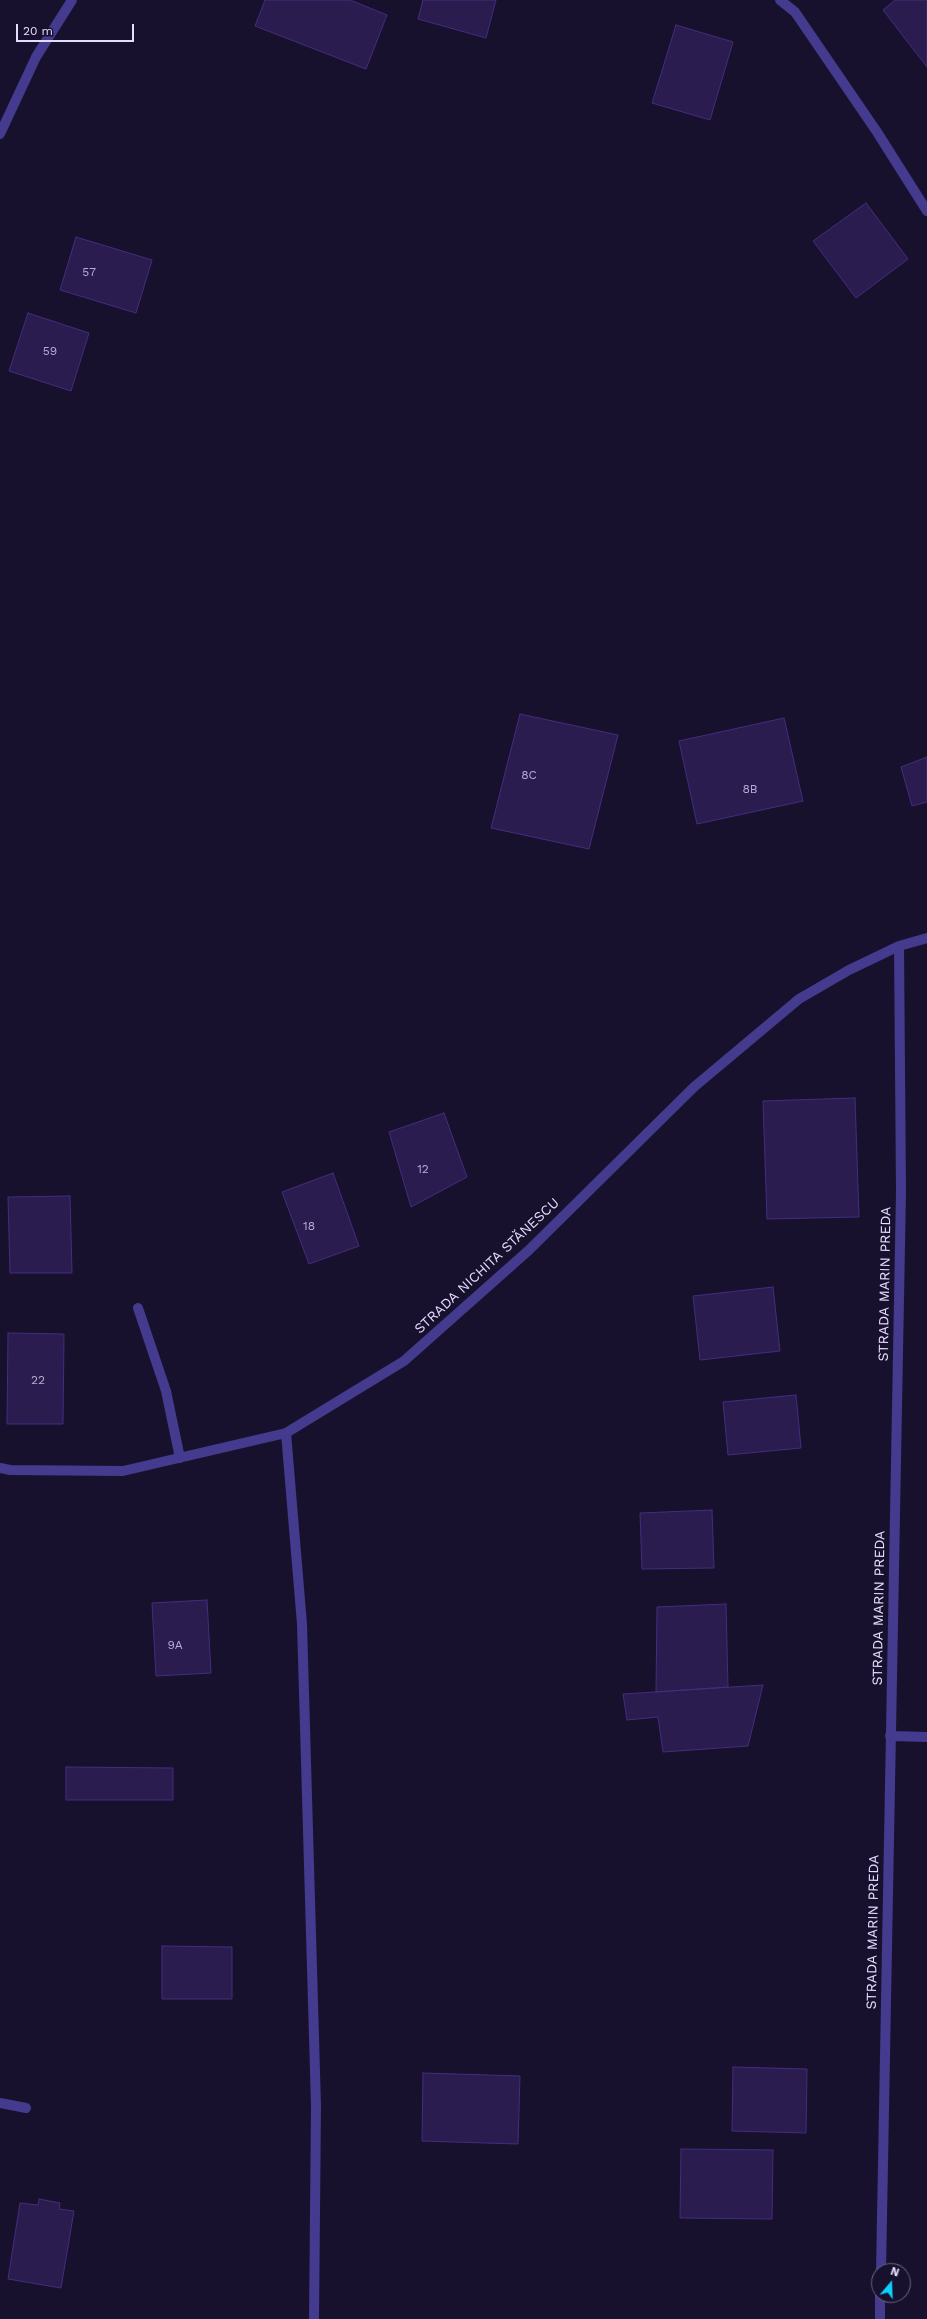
<!DOCTYPE html>
<meta charset="utf-8">
<style>
body{margin:0}
#map{position:relative;width:927px;height:2319px;overflow:hidden;background:#18112e;font-family:"Work Sans",sans-serif}
canvas{display:block}
.north{position:absolute;left:871px;top:2263px;width:40px;height:40px;box-sizing:border-box;background:#18112e;border:1px solid #6a6382;border-radius:50%;rotate:19deg;font-size:11px;font-weight:700;line-height:16px;text-align:center;color:#e4ddff}
.north::after{content:'';display:block;margin:auto;width:14px;height:18px;background:#09d2ff;clip-path:polygon(50% 0,100% 100%,50% 72%,0 100%)}
.scale{position:absolute;left:16px;top:24px;width:118px;height:18px;box-sizing:border-box;border:2px solid #e4ddff;border-top:0;padding-left:5px;font-size:12px;line-height:14px;white-space:nowrap;color:#e4ddff;-webkit-text-stroke:3px #18112e;paint-order:stroke}
</style>
<div id="map">
<canvas width="927" height="2319"></canvas>
<div class="north">N</div>
<div class="scale">20 m</div>
</div>
<script>
const g = document.querySelector('canvas').getContext('2d');
g.lineJoin = 'round';
function paint(path, color) { g.fillStyle = color; g.fill(path, 'evenodd'); }
const poly = rows => new Path2D(rows.map(r => 'M' + r).join(''));
function stroke(path, color, width, dash) { g.strokeStyle = color; g.lineWidth = width; g.lineCap = dash ? 'butt' : 'round'; g.setLineDash(dash || []); g.stroke(path); }
function label(font, color, halo, rows, align = 'center') {
  g.font = font + ' "Work Sans",sans-serif'; g.lineWidth = 3; g.setLineDash([]); g.textBaseline = 'middle'; g.strokeStyle = halo; g.fillStyle = color; for (const [text, x, y, turn = 0] of rows) {
    g.save(); g.translate(x, y); g.rotate((+turn || 0) * Math.PI / 180); g.textAlign = isNaN(turn) ? turn : align; if (halo) g.strokeText(text, 0, 0); g.fillText(text, 0, 0); g.restore();
  }
}
const building = poly([
 [265,0,350,0,387,15,366,69,255,26,265,0],
 [423,0,496,0,486,38,418,19,423,0],
 [895,0,927,0,927,67,883,10,895,0],
 [676,25,733,42,710,120,652,103,676,25],
 [866,203,908,259,856,298,813,241,866,203],
 [76,237,152,260,136,313,60,290,76,237],
 [28,313,89,333,71,391,9,371,28,313],
 [520,714,618,735,589,849,491,828,520,714],
 [784,718,803,801,697,824,679,741,784,718],
 [927,757,927,802,912,806,901,767,927,757],
 [855,1098,859,1217,767,1219,763,1101,855,1098],
 [444,1113,467,1177,411,1207,389,1132,444,1113],
 [333,1173,359,1246,309,1264,282,1192,333,1173],
 [70,1196,72,1273,10,1273,8,1197,70,1196],
 [773,1287,780,1351,700,1360,693,1296,773,1287],
 [8,1333,64,1334,63,1424,7,1424,8,1333],
 [796,1395,801,1448,728,1455,723,1402,796,1395],
 [712,1510,714,1568,642,1569,640,1513,712,1510],
 [207,1600,211,1673,156,1676,152,1603,207,1600],
 [726,1604,728,1687,656,1692,657,1607,726,1604],
 [763,1685,748,1746,663,1752,658,1717,627,1720,623,1694,763,1685],
 [66,1767,173,1768,173,1800,66,1800,66,1767],
 [162,1946,232,1947,232,1999,162,1999,162,1946],
 [733,2067,807,2069,806,2133,732,2131,733,2067],
 [423,2073,520,2076,518,2144,422,2141,423,2073],
 [681,2149,773,2150,772,2219,680,2218,681,2149],
 [39,2199,60,2203,59,2209,74,2211,61,2288,8,2279,20,2203,38,2205,39,2199]
]);
const minor = poly([
 [780,0,795,12,877,132,927,211],
 [0,134,36,57,72,0],
 [138,1308,166,1391,180,1458],
 [286,1433,302,1624,316,2106,314,2319],
 [0,1468,10,1470,123,1471,286,1433,404,1361,529,1250,694,1087,799,999,849,970,899,946,927,938],
 [890,1736,927,1737],
 [0,2103,26,2108],
 [881,2271,901,1191,899,946],
 [880,2319,880,2295]
]);
const numberNames = [
 ["57",89,272],
 ["59",50,351],
 ["8C",529,775],
 ["8B",750,789],
 ["12",423,1169],
 ["18",309,1226],
 ["22",38,1380],
 ["9A",175,1645]
];
const streetNames = [
 ["STRADA NICHITA STĂNESCU",487,1266,-43],
 ["STRADA MARIN PREDA",885,1284,-89],
 ["STRADA MARIN PREDA",879,1608,-89],
 ["STRADA MARIN PREDA",873,1932,-89]
];
paint(building, '#2b1c50');
stroke(building, '#432d7d', 1);
stroke(minor, '#443a8e', 10);
label('12px', '#b6add3', null, numberNames);
label('14px', '#e4ddff', '#18112e', streetNames);
</script>
